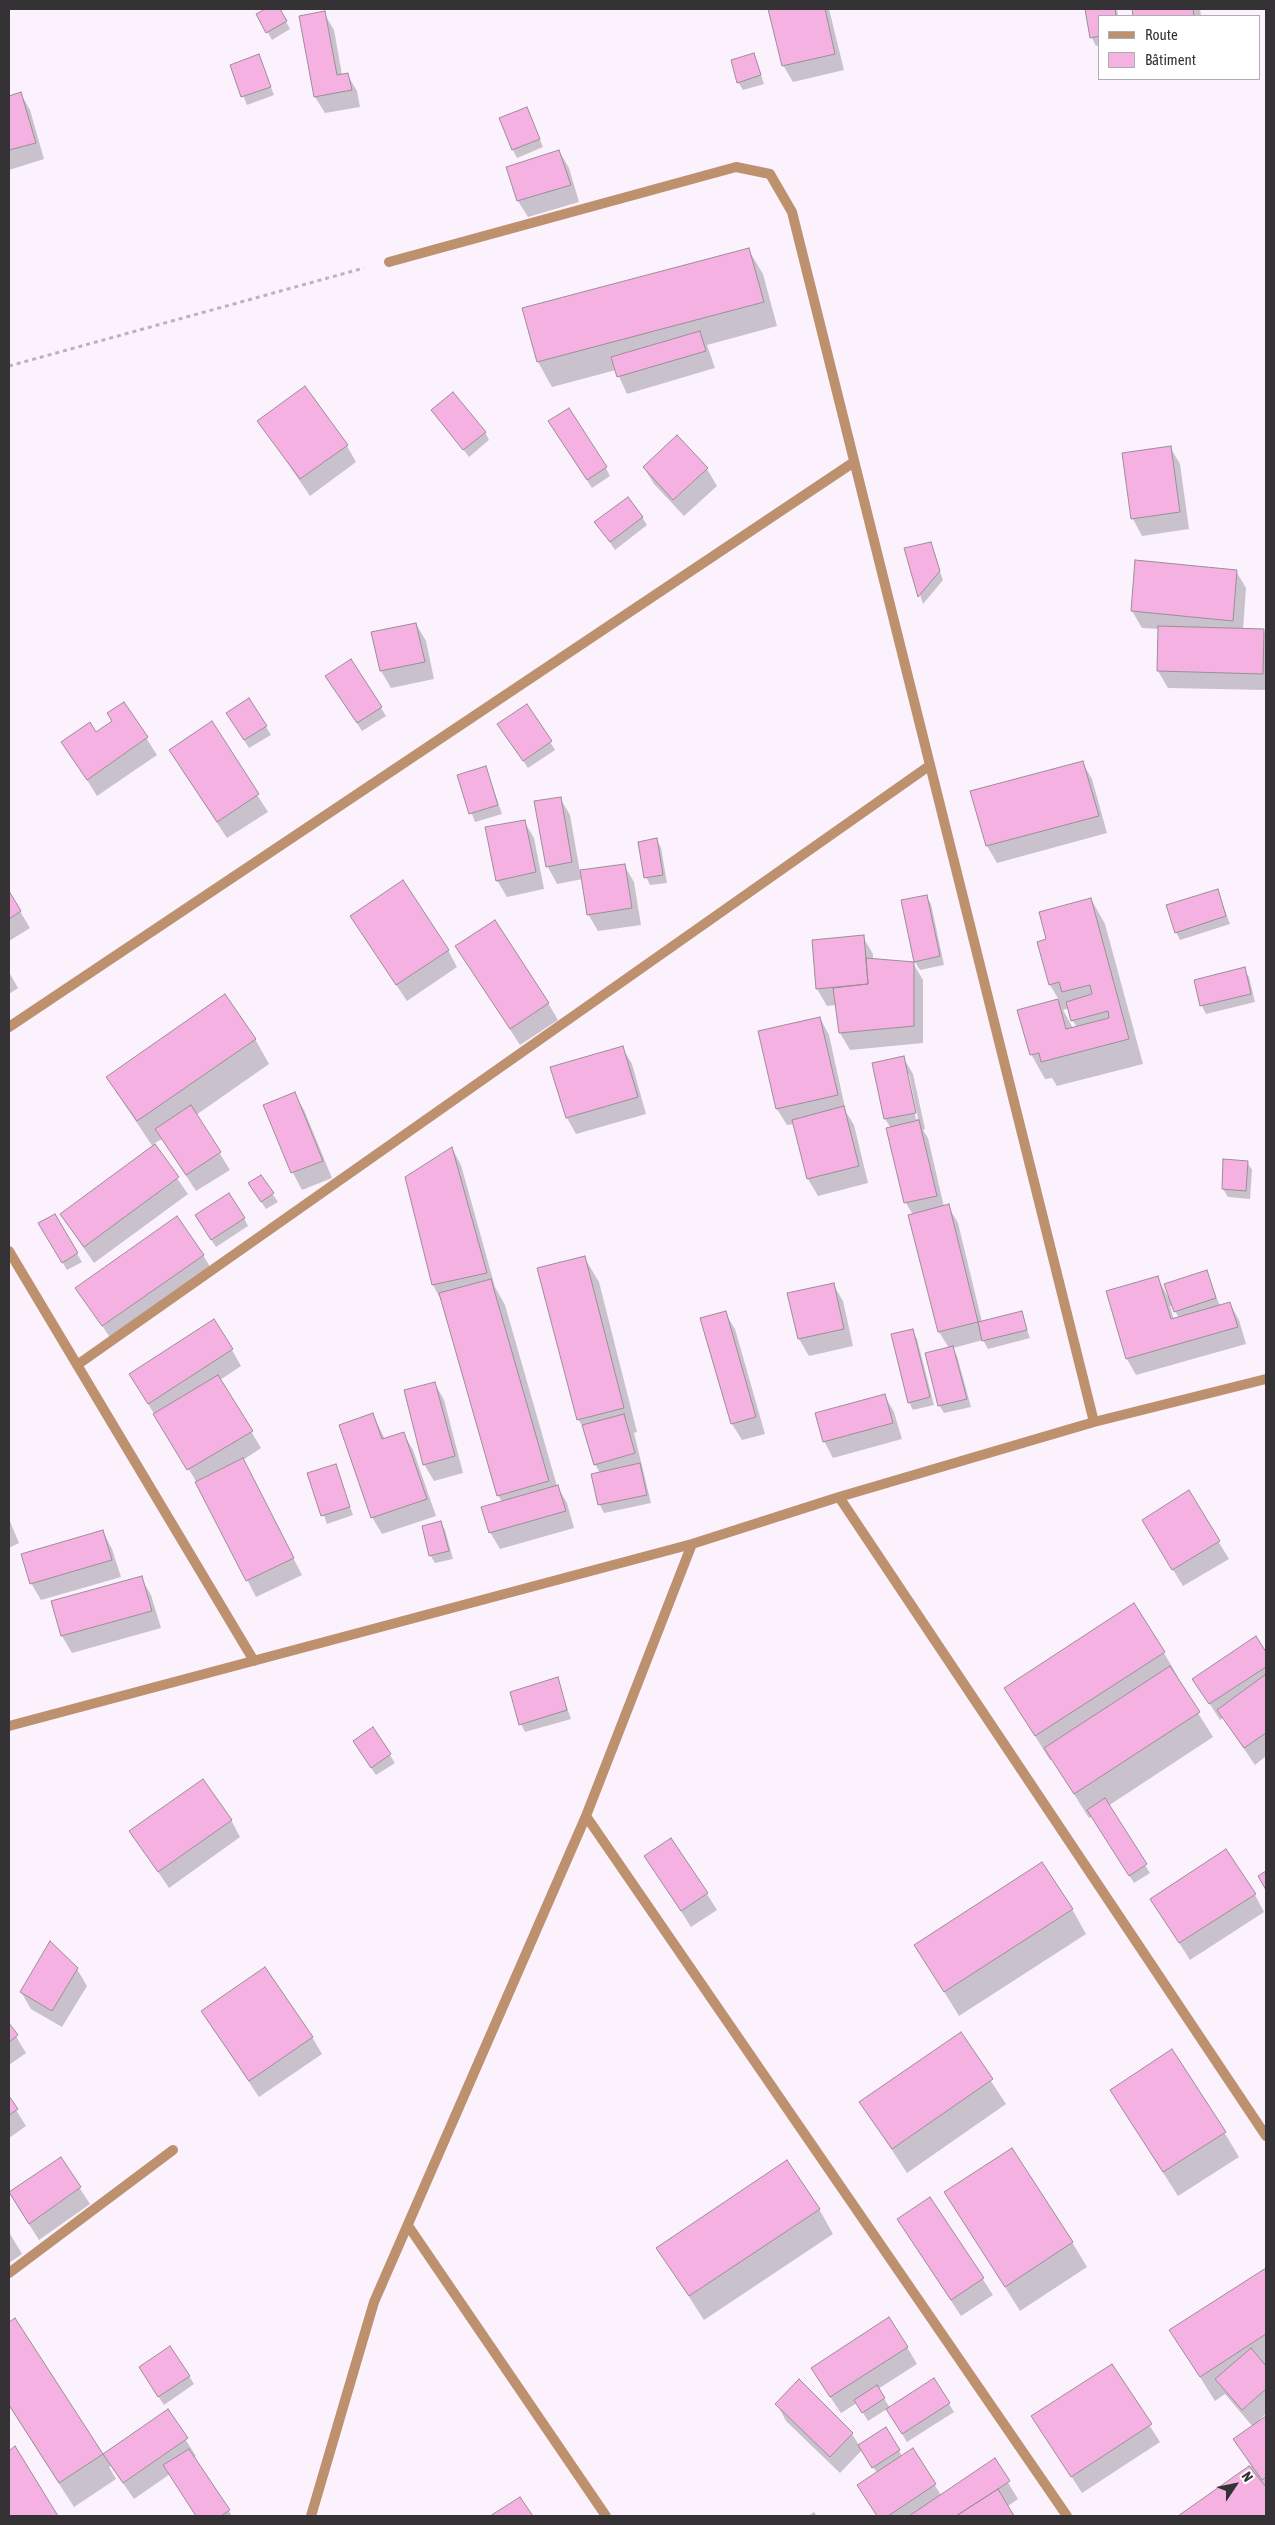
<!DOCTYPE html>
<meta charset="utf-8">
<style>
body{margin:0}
#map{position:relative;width:1275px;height:2525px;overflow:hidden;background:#fcf2fe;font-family:"Asap Condensed",sans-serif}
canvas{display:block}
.frame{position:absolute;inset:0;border:10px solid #353236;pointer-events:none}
.legend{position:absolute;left:1098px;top:15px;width:162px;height:65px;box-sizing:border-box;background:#fff;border:1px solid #aeadaf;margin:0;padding:6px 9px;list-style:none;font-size:15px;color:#353236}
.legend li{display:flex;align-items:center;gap:10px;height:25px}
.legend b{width:25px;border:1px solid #aeadaf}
.north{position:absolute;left:1210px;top:2460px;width:50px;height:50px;-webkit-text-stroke:4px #fff;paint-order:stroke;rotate:56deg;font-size:14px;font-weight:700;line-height:20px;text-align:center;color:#353236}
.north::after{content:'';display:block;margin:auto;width:18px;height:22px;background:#353236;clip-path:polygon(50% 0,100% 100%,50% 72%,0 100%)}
</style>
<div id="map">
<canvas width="1275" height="2525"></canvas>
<div class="frame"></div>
<ul class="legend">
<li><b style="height:6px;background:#bd906e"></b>Route</li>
<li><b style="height:14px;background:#f5b1e1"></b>Bâtiment</li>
</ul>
<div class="north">N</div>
</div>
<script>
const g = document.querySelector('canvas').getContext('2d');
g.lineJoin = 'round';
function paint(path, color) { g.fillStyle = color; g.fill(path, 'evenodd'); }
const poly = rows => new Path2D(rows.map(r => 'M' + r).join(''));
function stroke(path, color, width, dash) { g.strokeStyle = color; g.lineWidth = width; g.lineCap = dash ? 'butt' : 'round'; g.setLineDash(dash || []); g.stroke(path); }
const shadow = poly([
 [267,9,279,9,290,29,272,40,258,14],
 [770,9,829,9,844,70,793,82,783,65],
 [1086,9,1117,9,1118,16,1099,16,1099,45,1096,46,1092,38],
 [1133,9,1200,9,1201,16,1134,16],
 [324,13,334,30,342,75,347,74,357,91,360,107,325,113,315,97],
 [754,54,764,84,743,90,738,82],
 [258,56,274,95,247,105,231,65],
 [21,94,30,110,44,159,9,170,9,97],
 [527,109,543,147,517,158,513,150],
 [559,151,569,168,579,202,528,217,518,201],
 [748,249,763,274,777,326,707,345,715,368,627,394,616,370,552,387,538,362,524,309],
 [433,410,485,432,489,440,469,457],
 [259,421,347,446,356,462,310,496],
 [554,430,606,468,610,476,592,488],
 [1170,447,1180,464,1189,529,1142,536,1133,519,1123,454],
 [644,468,707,469,717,486,684,516,654,484],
 [642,517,647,525,615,550,596,522],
 [930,544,943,580,923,604,906,549],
 [1236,571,1246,588,1243,630,1263,630,1266,636,1266,690,1168,688,1158,671,1159,629,1142,628,1132,611],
 [416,624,426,641,434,679,391,688,381,671,373,633],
 [331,684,381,708,386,716,362,731],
 [249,699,271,735,249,748,232,721],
 [124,703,157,755,97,796,63,742,96,733,113,722],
 [211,723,268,812,227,838,180,767],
 [504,732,550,742,555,750,528,768],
 [1082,762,1092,779,1107,833,997,863,987,846,972,791],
 [486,768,502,814,475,822,458,776],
 [560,798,570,815,580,872,624,865,634,882,641,925,598,931,588,914,583,879,557,884,548,867,536,802],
 [524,821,534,838,544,889,507,897,497,880],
 [657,840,661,848,667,883,650,885,646,877],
 [1217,890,1230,924,1180,940,1176,932],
 [9,893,30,928,9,941],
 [926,896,931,904,944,965,920,970,915,962,902,901],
 [1091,899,1105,924,1143,1064,1057,1086,1052,1078,1045,1079,1031,1054,1019,1011,1059,1000,1050,985,1048,940],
 [1069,1008,1072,1020,1077,1027,1073,1028,1063,1010],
 [351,917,448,950,457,967,407,1001],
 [863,937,873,954,873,960,913,963,923,980,923,1043,850,1050,840,1033,836,1005,827,1006,817,989,813,942],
 [457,947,548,1003,558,1020,520,1045],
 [1244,969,1249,977,1255,1002,1206,1014,1202,1006],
 [9,972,18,988,9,994],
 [820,1018,829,1035,846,1112,854,1125,868,1183,818,1196,808,1179,794,1124,787,1125,777,1109],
 [255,1039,269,1064,196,1115,230,1170,196,1191,162,1139,153,1144,188,1194,94,1263,61,1215,153,1147,107,1078],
 [622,1047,632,1064,646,1114,576,1134,567,1118],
 [903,1057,913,1074,925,1129,923,1130,928,1138,944,1207,948,1206,958,1223,982,1322,1021,1312,1030,1338,988,1349,983,1340,953,1348,957,1356,971,1407,944,1413,939,1405,949,1348,939,1332,910,1216,913,1215,906,1203,887,1129,891,1128,885,1119],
 [906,1074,909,1074,918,1119,916,1119],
 [294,1094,304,1110,332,1178,302,1190,293,1173,265,1105],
 [452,1148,461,1165,495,1287,505,1305,557,1486,567,1503,574,1528,500,1549,490,1532,502,1502,498,1495,442,1302,433,1285],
 [1247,1162,1252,1170,1250,1199,1228,1197,1223,1189],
 [260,1176,278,1202,266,1209,254,1191],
 [54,1216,82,1262,67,1270,40,1224],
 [244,1218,248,1226,216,1247,201,1224],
 [203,1255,213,1272,113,1342,77,1288],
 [584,1257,599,1282,637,1432,634,1433,651,1503,604,1513,600,1505,593,1475,600,1473,595,1464,586,1432,578,1419],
 [1206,1271,1220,1306,1230,1304,1239,1320,1246,1344,1136,1375,1127,1359,1157,1277,1168,1297],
 [1173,1305,1175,1311,1179,1318,1174,1320,1170,1306],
 [833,1284,843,1301,853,1346,809,1356,799,1339,788,1294],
 [725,1313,735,1329,765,1434,742,1440,732,1424],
 [912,1331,917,1339,934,1405,913,1410,909,1402],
 [232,1350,241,1366,220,1380,261,1448,243,1460,302,1575,256,1597,199,1486,140,1391],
 [435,1384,444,1400,463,1473,434,1481,424,1464],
 [885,1396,894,1412,902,1439,833,1458,824,1441],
 [373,1415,385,1439,403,1433,413,1450,436,1516,382,1534,372,1517],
 [335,1466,353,1515,327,1524,309,1474],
 [1188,1492,1229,1559,1183,1586,1153,1537],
 [9,1519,19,1543,9,1548],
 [440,1522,445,1530,453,1559,435,1563,430,1555],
 [103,1532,112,1549,121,1577,41,1600,31,1583],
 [141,1578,151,1595,161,1628,72,1653,62,1636,53,1602],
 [1256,1638,1266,1654,1266,1756,1255,1765,1223,1718,1220,1720,1194,1679],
 [1164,1653,1178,1677,1176,1678,1213,1737,1108,1806,1150,1873,1134,1883,1092,1816,1089,1818,1052,1759,1050,1760,1005,1688],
 [557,1679,571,1719,525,1732,521,1724],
 [373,1729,395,1763,376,1775,359,1750],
 [231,1820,240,1837,169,1888,131,1832],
 [646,1857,707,1894,717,1910,691,1927],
 [1255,1895,1264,1912,1190,1960,1152,1900],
 [1072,1909,1086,1934,959,2016,916,1946],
 [77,1969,87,1986,62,2027,31,2009,21,1992],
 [202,2012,312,2037,322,2054,259,2097],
 [9,2025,26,2053,9,2065],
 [960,2034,1006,2104,907,2173,861,2103],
 [9,2099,26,2126,9,2138],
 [1126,2115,1224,2132,1239,2157,1178,2196],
 [60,2158,90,2204,39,2240,9,2193],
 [946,2193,1072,2242,1087,2267,1020,2311],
 [930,2198,993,2295,961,2316,898,2220],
 [819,2209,833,2234,704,2320,658,2249],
 [9,2232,22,2254,9,2263],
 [1266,2269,1266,2414,1256,2423,1266,2418,1266,2516,1180,2516,1251,2466,1235,2439,1253,2427,1225,2394,1215,2401,1171,2331],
 [14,2320,103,2455,167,2411,196,2456,193,2458,232,2516,196,2516,170,2474,134,2499,111,2466,109,2467,116,2479,74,2507,9,2406,9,2323],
 [907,2347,917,2364,878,2389,890,2408,934,2380,954,2412,907,2442,887,2409,868,2421,857,2403,841,2413,822,2385],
 [1111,2365,1160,2442,1082,2493,1033,2417],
 [145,2376,189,2376,194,2384,164,2405],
 [777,2404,852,2434,859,2445,886,2429,902,2456,912,2450,941,2495,994,2460,1018,2499,1008,2506,1015,2516,877,2516,868,2502,877,2473,862,2450,840,2473,786,2421],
 [15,2448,56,2516,9,2516,9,2452],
 [814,2512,817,2516,808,2516]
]);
const building = poly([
 [265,9,280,9,287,21,266,33,256,14,265,9],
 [768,9,825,9,835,54,782,66,768,9],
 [1085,9,1115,9,1116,16,1099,16,1099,36,1090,38,1085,9],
 [1132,9,1193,9,1194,16,1133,16,1132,9],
 [325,11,337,75,348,73,352,90,314,97,299,16,325,11],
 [754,53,761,75,737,83,731,60,754,53],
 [259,54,271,87,241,97,230,65,259,54],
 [21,92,36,143,9,150,9,96,21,92],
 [527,107,540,139,512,150,499,118,527,107],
 [559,150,571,185,517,201,506,167,559,150],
 [749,248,764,302,537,362,522,308,749,248],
 [700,331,706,351,617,377,611,357,700,331],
 [305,386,348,445,300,479,257,421,305,386],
 [453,392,486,432,463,450,431,410,453,392],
 [569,408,607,467,587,480,548,421,569,408],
 [677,435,708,468,673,500,643,467,677,435],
 [1171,446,1180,512,1131,519,1122,453,1171,446],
 [628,497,643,517,610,542,594,522,628,497],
 [931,542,940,571,918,597,904,548,931,542],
 [1135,560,1237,570,1233,621,1131,611,1135,560],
 [416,623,425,662,380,671,371,632,416,623],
 [1158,626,1264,629,1263,674,1157,671,1158,626],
 [351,659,382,707,357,723,325,676,351,659],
 [249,698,267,726,244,740,226,713,249,698],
 [124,702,148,737,87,780,61,742,90,722,96,732,112,721,107,713,124,702],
 [527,704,552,741,523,761,497,724,527,704],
 [212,721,259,794,217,822,169,750,212,721],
 [1083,761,1099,816,986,846,970,791,1083,761],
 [486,766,498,805,469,814,457,775,486,766],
 [561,797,572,862,546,867,534,801,561,797],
 [525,820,536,872,496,881,485,827,525,820],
 [657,838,663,875,644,878,638,842,657,838],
 [625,864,632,908,587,915,580,870,625,864],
 [403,880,449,950,396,985,350,916,403,880],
 [1218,889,1226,916,1175,933,1166,905,1218,889],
 [9,891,21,911,9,919,9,891],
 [927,895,940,956,914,962,901,900,927,895],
 [1091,898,1129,1039,1041,1062,1039,1053,1030,1055,1017,1010,1058,999,1066,1029,1109,1018,1108,1011,1071,1021,1066,1002,1092,994,1090,985,1062,992,1059,982,1049,985,1037,942,1046,939,1039,912,1091,898],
 [495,920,549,1003,510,1029,455,946,495,920],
 [864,935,868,984,816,989,812,940,864,935],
 [866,958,914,962,914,1026,839,1033,833,988,868,984,866,958],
 [1245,967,1251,994,1200,1006,1194,980,1245,967],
 [225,994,256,1039,137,1121,106,1077,225,994],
 [820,1017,838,1095,776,1109,758,1031,820,1017],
 [623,1046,638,1097,566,1118,550,1067,623,1046],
 [904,1056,916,1113,884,1119,872,1063,904,1056],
 [295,1092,323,1161,291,1173,263,1105,295,1092],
 [191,1105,221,1152,186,1175,155,1129,191,1105],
 [844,1106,859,1166,807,1179,792,1120,844,1106],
 [919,1120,937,1196,904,1203,886,1128,919,1120],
 [155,1144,179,1177,84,1247,60,1214,155,1144],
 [452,1147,487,1273,432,1285,405,1177,452,1147],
 [1223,1159,1248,1161,1246,1191,1222,1189,1223,1159],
 [261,1175,274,1193,261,1202,248,1183,261,1175],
 [229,1193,245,1218,211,1240,195,1215,229,1193],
 [949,1204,978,1322,938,1332,908,1215,949,1204],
 [55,1214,78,1253,62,1263,38,1223,55,1214],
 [177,1216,204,1255,102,1326,75,1288,177,1216],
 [585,1256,624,1408,577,1420,537,1268,585,1256],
 [1207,1270,1216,1298,1174,1312,1164,1284,1207,1270],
 [1158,1276,1171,1319,1230,1302,1238,1327,1126,1359,1106,1291,1158,1276],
 [491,1279,549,1481,497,1496,439,1293,491,1279],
 [834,1283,844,1329,798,1339,787,1293,834,1283],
 [726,1311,756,1417,731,1424,700,1318,726,1311],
 [1022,1311,1027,1330,982,1341,978,1322,1022,1311],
 [214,1319,233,1349,148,1404,129,1374,214,1319],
 [913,1329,930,1397,908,1403,891,1334,913,1329],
 [953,1346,967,1399,938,1406,925,1353,953,1346],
 [218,1375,253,1431,187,1470,153,1414,218,1375],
 [435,1382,455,1456,423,1465,404,1390,435,1382],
 [885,1394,893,1423,823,1442,815,1413,885,1394],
 [373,1413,382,1439,404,1432,427,1499,371,1518,339,1425,373,1413],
 [624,1414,635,1453,594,1465,582,1425,624,1414],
 [243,1458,294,1558,246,1581,195,1482,243,1458],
 [640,1463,647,1495,598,1505,591,1474,640,1463],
 [336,1464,350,1507,321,1516,307,1473,336,1464],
 [558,1485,566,1511,489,1533,481,1507,558,1485],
 [1189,1490,1220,1541,1172,1570,1142,1520,1189,1490],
 [441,1521,449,1551,429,1556,422,1526,441,1521],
 [103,1530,112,1560,30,1584,21,1554,103,1530],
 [142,1576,152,1611,61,1636,51,1601,142,1576],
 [1134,1603,1165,1652,1035,1736,1004,1688,1134,1603],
 [1256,1636,1266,1652,1266,1667,1209,1704,1192,1679,1256,1636],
 [1170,1666,1200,1712,1074,1794,1044,1748,1170,1666],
 [1266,1674,1266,1733,1244,1748,1217,1710,1266,1674],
 [558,1677,567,1710,519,1725,510,1692,558,1677],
 [373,1727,391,1754,371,1768,353,1741,373,1727],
 [203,1779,232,1820,158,1872,129,1831,203,1779],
 [1105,1798,1147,1864,1129,1876,1087,1810,1105,1798],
 [671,1838,708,1893,681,1911,644,1856,671,1838],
 [1226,1849,1256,1894,1179,1943,1150,1899,1226,1849],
 [1042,1862,1073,1909,944,1992,914,1945,1042,1862],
 [1266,1871,1266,1890,1258,1876,1266,1871],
 [50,1941,78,1968,52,2011,20,1992,50,1941],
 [265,1967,313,2037,249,2081,201,2011,265,1967],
 [9,2023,18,2035,9,2042,9,2023],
 [961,2032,993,2079,892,2149,859,2102,961,2032],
 [1172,2049,1226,2132,1163,2172,1110,2090,1172,2049],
 [9,2096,18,2109,9,2115,9,2096],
 [1012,2148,1073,2242,1005,2287,944,2192,1012,2148],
 [61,2157,81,2187,29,2224,9,2192,61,2157],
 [787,2160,820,2209,689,2296,656,2248,787,2160],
 [930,2197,984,2278,951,2300,897,2219,930,2197],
 [1266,2268,1266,2334,1200,2377,1169,2330,1266,2268],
 [889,2317,908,2347,830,2397,811,2368,889,2317],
 [15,2318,103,2454,59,2483,9,2405,9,2322,15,2318],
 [170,2346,190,2376,158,2397,139,2367,170,2346],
 [1251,2348,1266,2366,1266,2389,1242,2410,1215,2379,1251,2348],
 [1112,2364,1152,2424,1071,2477,1031,2416,1112,2364],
 [934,2378,950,2403,902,2434,886,2409,934,2378],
 [799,2379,853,2433,830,2457,775,2404,799,2379],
 [877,2385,885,2398,862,2413,854,2400,877,2385],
 [168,2409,188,2438,123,2483,103,2454,168,2409],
 [1266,2416,1266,2477,1262,2480,1233,2439,1266,2416],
 [886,2427,900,2450,872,2468,858,2445,886,2427],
 [15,2446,58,2516,9,2516,9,2451,15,2446],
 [913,2448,936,2484,888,2516,877,2516,857,2485,913,2448],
 [189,2449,230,2510,221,2516,196,2516,163,2465,189,2449],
 [995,2458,1010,2481,998,2489,956,2516,909,2516,995,2458],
 [1249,2466,1266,2487,1266,2516,1178,2516,1249,2466],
 [998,2489,1014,2516,956,2516,998,2489],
 [520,2497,533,2516,490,2516,520,2497]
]);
const path = poly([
 [9,366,364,268]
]);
const minor = poly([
 [389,262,736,167,770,174,792,212,1094,1422],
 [9,1027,854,462],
 [9,1251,254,1661],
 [77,1365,929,766],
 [839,1497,1266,2136],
 [9,1726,692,1544,839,1497,1094,1422,1266,1379],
 [586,1816,1067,2516],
 [409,2227,606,2516],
 [9,2273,173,2150],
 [311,2516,374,2302,586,1816,692,1544]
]);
paint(shadow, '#0003');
paint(building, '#f5b1e1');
stroke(building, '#9a8e96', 1);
stroke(path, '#bbb3bc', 3, [4, 4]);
stroke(minor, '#bd906e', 10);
</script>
